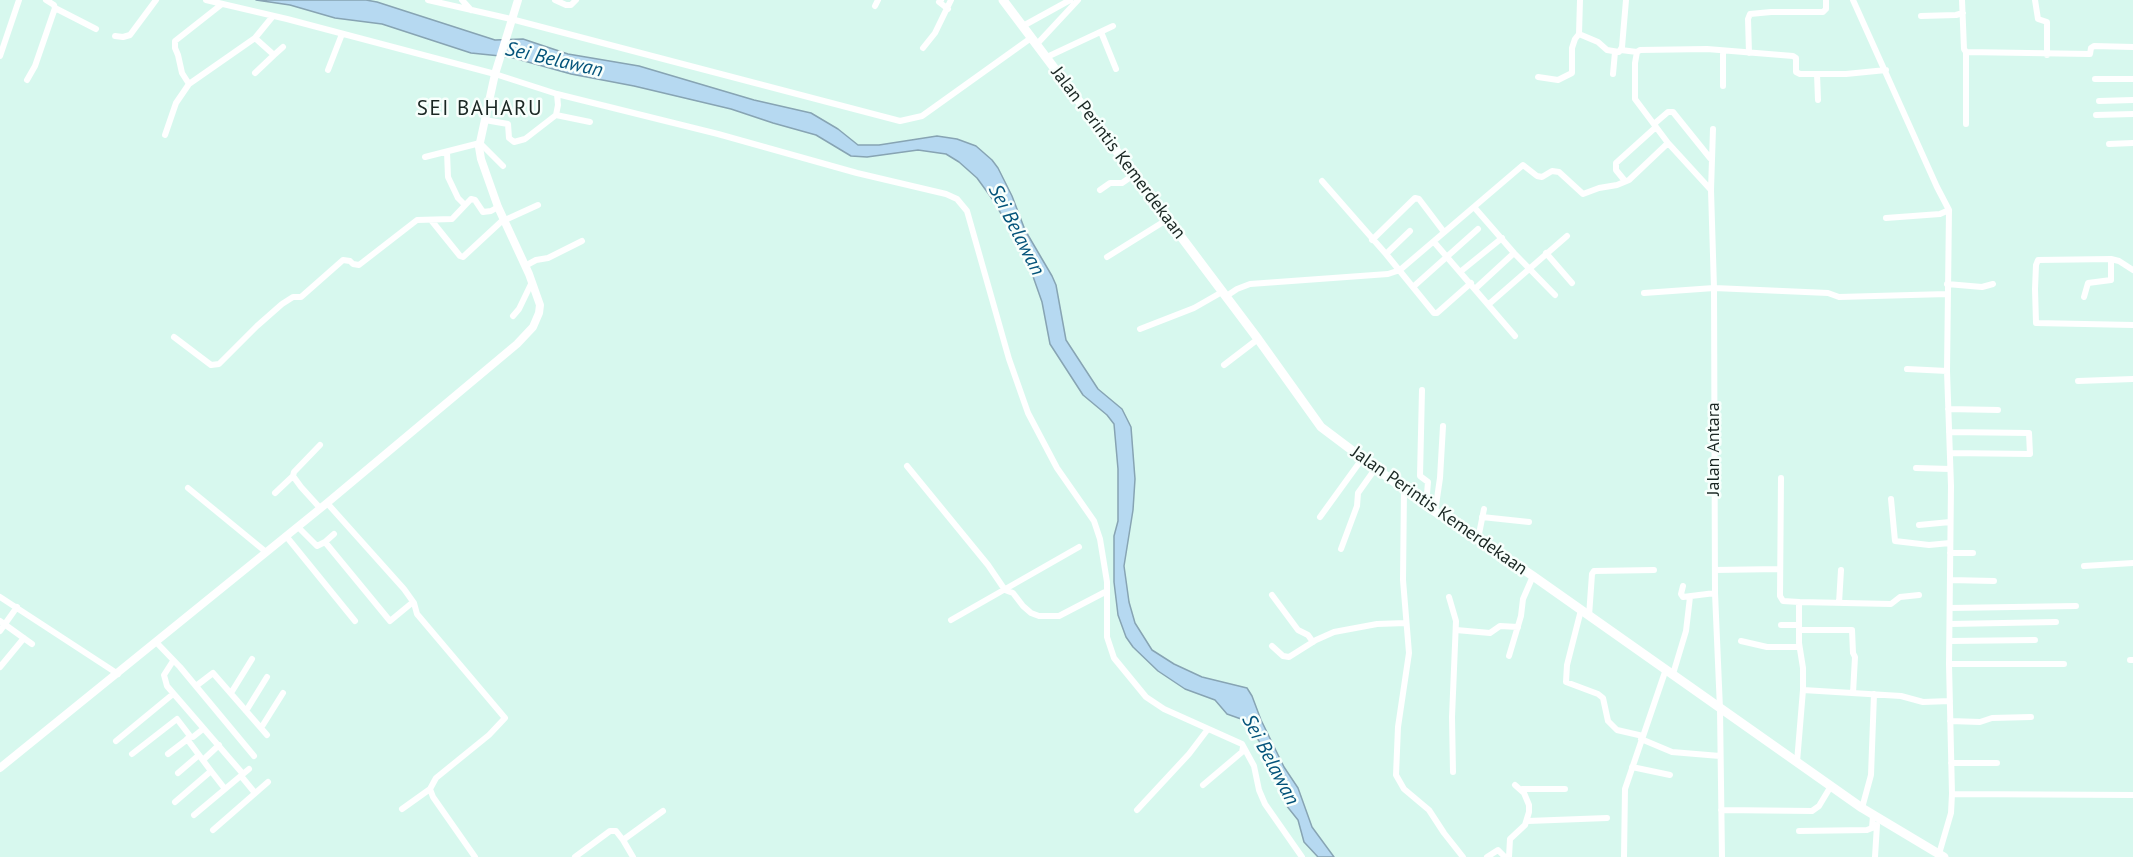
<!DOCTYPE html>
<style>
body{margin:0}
canvas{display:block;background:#d7f8ee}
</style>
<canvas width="2133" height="857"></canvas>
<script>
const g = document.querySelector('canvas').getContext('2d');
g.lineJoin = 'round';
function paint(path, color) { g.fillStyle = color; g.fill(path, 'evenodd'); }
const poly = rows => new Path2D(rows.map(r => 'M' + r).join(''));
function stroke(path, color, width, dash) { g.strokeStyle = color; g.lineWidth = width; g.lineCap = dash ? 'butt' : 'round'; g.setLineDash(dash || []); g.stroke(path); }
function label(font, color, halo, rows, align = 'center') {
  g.font = font + ' "PT Sans",sans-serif'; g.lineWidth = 5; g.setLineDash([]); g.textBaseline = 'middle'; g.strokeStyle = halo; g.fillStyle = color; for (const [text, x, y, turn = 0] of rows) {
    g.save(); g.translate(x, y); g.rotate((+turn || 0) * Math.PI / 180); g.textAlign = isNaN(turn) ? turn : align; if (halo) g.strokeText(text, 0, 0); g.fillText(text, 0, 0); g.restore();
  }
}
const water = poly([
 [256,0,366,0,377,2,495,40,523,39,568,54,639,66,754,100,811,113,838,129,858,145,879,145,937,136,957,139,976,146,992,160,998,168,1012,196,1025,230,1052,276,1056,285,1066,340,1098,389,1122,409,1131,427,1135,479,1133,510,1124,566,1129,602,1135,623,1152,650,1174,664,1202,677,1247,688,1252,696,1261,720,1284,767,1298,788,1312,827,1334,857,1318,857,1304,842,1298,820,1286,805,1282,786,1259,741,1247,724,1241,719,1227,714,1215,700,1185,689,1158,671,1133,647,1126,637,1118,615,1114,582,1114,536,1118,521,1118,469,1114,424,1107,415,1083,395,1050,344,1042,302,1029,265,1020,246,993,200,977,178,959,162,946,154,918,150,867,157,851,156,816,135,773,123,731,109,634,86,571,74,510,57,471,53,382,24,335,18,290,5,256,0]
]);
const street = poly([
 [206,0,287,19,495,74,557,94,718,134,857,173,946,194,957,199,967,211,1009,359,1028,413,1057,468,1094,521,1100,539,1107,582,1107,637,1114,658,1146,697,1164,709,1242,744,1254,766,1259,790,1265,804,1302,857],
 [428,0,511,19,900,121,922,116,1031,38],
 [462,0,471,10],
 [555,0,566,5,571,5,576,0],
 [941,0,939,2,948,9],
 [1853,0,1937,187,1949,210,1947,371,1951,486,1949,664,1952,794,1951,813,1939,854],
 [1962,0,1964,49,1966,52,2090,54,2091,48,2094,46,2133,47],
 [2035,0,2038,19,2047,22,2047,55],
 [875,6,878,0],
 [55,8,96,29],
 [1921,16,1956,15,1963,13],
 [1023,26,1070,0],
 [1101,32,1116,69],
 [1579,34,1598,42,1607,50,1619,52,1622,47,1626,0],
 [115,36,123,37,130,35,156,0],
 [1037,44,1078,0],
 [923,48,935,33,951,0],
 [1621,50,1637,52],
 [1749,53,1748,19,1750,14,1771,12,1823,12,1826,9,1826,0],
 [274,55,283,47],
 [0,56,19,0],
 [1047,57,1113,26],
 [328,70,342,34],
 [255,73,274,55,255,38],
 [1613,74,1615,52],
 [1817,74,1818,100],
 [1538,77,1558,80,1572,73,1572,48,1575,39,1579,34,1580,0],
 [2095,79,2133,79],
 [27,80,35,66,55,8,54,5,46,0],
 [189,84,182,73,178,55,175,48,175,41,222,4],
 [1723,86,1723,52],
 [2099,101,2133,100],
 [556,115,590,122],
 [2096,115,2133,114],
 [485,120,508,124,509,138,514,142,525,139,556,115,558,105,557,94],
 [1654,124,1668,112,1673,112,1710,158],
 [1966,124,1966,52],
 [1713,129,1711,190,1714,288,1715,593,1720,709,1722,857],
 [165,135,176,103,189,84,255,38,273,16],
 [1668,143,1711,190],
 [2109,144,2133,143],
 [447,152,448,177,458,198,465,205],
 [425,157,480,143,503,166],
 [1322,181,1386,254,1434,313,1437,313,1471,283],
 [1625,181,1616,170,1616,163,1656,127],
 [1100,190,1110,183,1122,183,1135,174],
 [1474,207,1514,253,1555,295],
 [1886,218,1940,214,1949,210],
 [431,220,460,256,463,257,504,219],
 [505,220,538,205],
 [1372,240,1415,198,1419,199,1444,232],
 [1434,242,1515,336],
 [1546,253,1572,283],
 [1386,254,1410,231],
 [1107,257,1168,219],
 [525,266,536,260,548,258,582,241],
 [2133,270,2119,261,2111,259,2038,260,2036,265,2035,289,2036,323,2133,325],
 [1460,272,1502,238],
 [1947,284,1982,287,1993,284],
 [1413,287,1478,229],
 [1476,288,1514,253],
 [1644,293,1714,288,1828,293,1839,297,1947,294],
 [1225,297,1237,289,1250,284,1388,274,1400,270,1523,165,1537,176,1542,177,1552,171,1559,172,1583,194,1599,188,1617,185,1629,180,1668,143,1635,99,1635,63,1637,52,1640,50,1707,49,1793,56,1796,58,1796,72,1800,74,1846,74,1886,70],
 [2084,297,2088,283,2111,280,2111,259],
 [1489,304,1567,236],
 [513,316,519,309,532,282],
 [1140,329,1194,308,1222,292],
 [174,337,211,365,219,364,257,326,282,304,293,297,301,297,343,260,350,261,353,264,359,265,417,220,452,219,471,199,475,200,483,212,491,211,498,207],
 [1224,365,1258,339],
 [1907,369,1947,371],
 [2078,381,2133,379],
 [1422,390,1420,476,1428,482,1426,506],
 [1948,409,1998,410],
 [1949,432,2029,433,2030,454,1950,453],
 [320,445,294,472,293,476,301,487,320,508],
 [907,466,988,565,1005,590,1013,593,1023,606,1031,613,1039,616,1059,616,1107,591],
 [1916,468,1950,469],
 [1781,478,1780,596,1783,601,1799,602,1799,643,1803,668,1803,690,1797,762],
 [188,488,266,552],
 [1404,490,1403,580,1409,653,1398,727,1396,775,1404,789,1429,810,1444,833,1463,857],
 [275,493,293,476],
 [1891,499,1895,541,1929,545,1950,543],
 [327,503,404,589,414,603,417,614,505,718,489,735,436,778,430,789,433,797,475,857],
 [1435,512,1440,478,1443,426],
 [1320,517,1362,459],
 [1482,517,1529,522],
 [1919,525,1950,522],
 [298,527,317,546,325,542,390,621,413,602],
 [286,536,355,621],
 [1478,539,1484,509],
 [325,542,334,534],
 [1341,549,1357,506,1358,493,1375,469],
 [1950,553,1973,553],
 [2084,566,2133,563],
 [1715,570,1779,569],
 [1950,580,1994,581],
 [1683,586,1681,594,1683,597,1715,593],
 [1272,595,1298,630,1308,635,1313,642],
 [0,597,118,674],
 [1449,597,1456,621,1452,717,1453,772],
 [1799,602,1891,604,1900,597,1919,595],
 [1839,603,1841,570],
 [1950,608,2076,606],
 [1581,610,1567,665,1566,682,1598,694,1603,698,1608,721,1617,730,1643,736],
 [1589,616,1592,574,1594,571,1654,570],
 [951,620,1079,547],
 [0,621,32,644],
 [1950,624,2056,622],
 [1781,625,1799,625],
 [1456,630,1490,633,1500,626,1518,627],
 [1799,630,1852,630,1853,653,1855,657,1853,693],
 [0,631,17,607],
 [1741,641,1767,647,1799,647],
 [1950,641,2035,640],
 [156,642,180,667,254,756],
 [1272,646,1283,656,1289,657,1316,640,1334,632,1377,624,1406,623],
 [1509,656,1521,616,1523,599,1533,576],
 [2130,660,2133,660],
 [173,661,164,675,167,686,243,774],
 [1949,664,2064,664],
 [0,667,24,638],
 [1673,674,1686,631,1690,597],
 [196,686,213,673,267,735],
 [1803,690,1901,696,1923,702,1950,701],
 [231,693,252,659],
 [246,711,267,677],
 [1950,721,1980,722,1992,718,2031,717],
 [261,728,283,693],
 [1641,739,1672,752,1720,756],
 [116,741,173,694],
 [132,754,177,719,190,736,193,737,203,729],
 [168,754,189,738],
 [203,760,219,745],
 [1951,763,1997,763],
 [1632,767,1670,775],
 [211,771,225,789],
 [178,773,199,755],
 [241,776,255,793],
 [1203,785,1242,752,1243,747],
 [1522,789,1565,789],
 [1952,794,2133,795],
 [175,802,211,771,187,739],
 [1862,808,1871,775,1874,694],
 [402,809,430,789],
 [1137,810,1189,754,1208,729],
 [1721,810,1812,811,1819,806,1831,786],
 [194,815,249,769],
 [1528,821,1607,818],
 [213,830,268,782],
 [1799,831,1867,830,1872,828,1873,816],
 [623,840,633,857],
 [575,857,610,831,616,831,623,840,663,811],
 [1487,857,1498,850,1505,857],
 [1509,857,1510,839,1525,825,1529,812,1529,805,1524,793,1515,785],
 [1624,857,1625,789,1666,669],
 [1875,857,1877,825]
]);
const secondary = poly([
 [0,768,327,503,517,344,533,327,539,313,540,305,529,274,498,207,481,159,479,147,495,74,518,0]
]);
const primary = poly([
 [1003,0,1258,339,1321,427,1426,506,1478,539,1533,576,1862,808,1944,857]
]);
const streetNames = [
 ["Jalan Perintis Kemerdekaan",1118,153,53],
 ["Jalan Antara",1714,449,-90],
 ["Jalan Perintis Kemerdekaan",1439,511,35]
];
const waterNames = [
 ["Sei Belawan",554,60,13],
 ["Sei Belawan",1016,230,63],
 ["Sei Belawan",1270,760,62]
];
const quarterNames = [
 ["SEI BAHARU",480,109]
];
paint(water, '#b6d9f1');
stroke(water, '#87a4b3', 1.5);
stroke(street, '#fff', 6);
stroke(secondary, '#fff', 8);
stroke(primary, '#fff', 9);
label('18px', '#1a2723', '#f8fffc', streetNames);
label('italic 20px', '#03537a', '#f8fffc', waterNames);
g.letterSpacing = '1.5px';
label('21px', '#1a2723', '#f8fffc', quarterNames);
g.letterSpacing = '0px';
</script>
